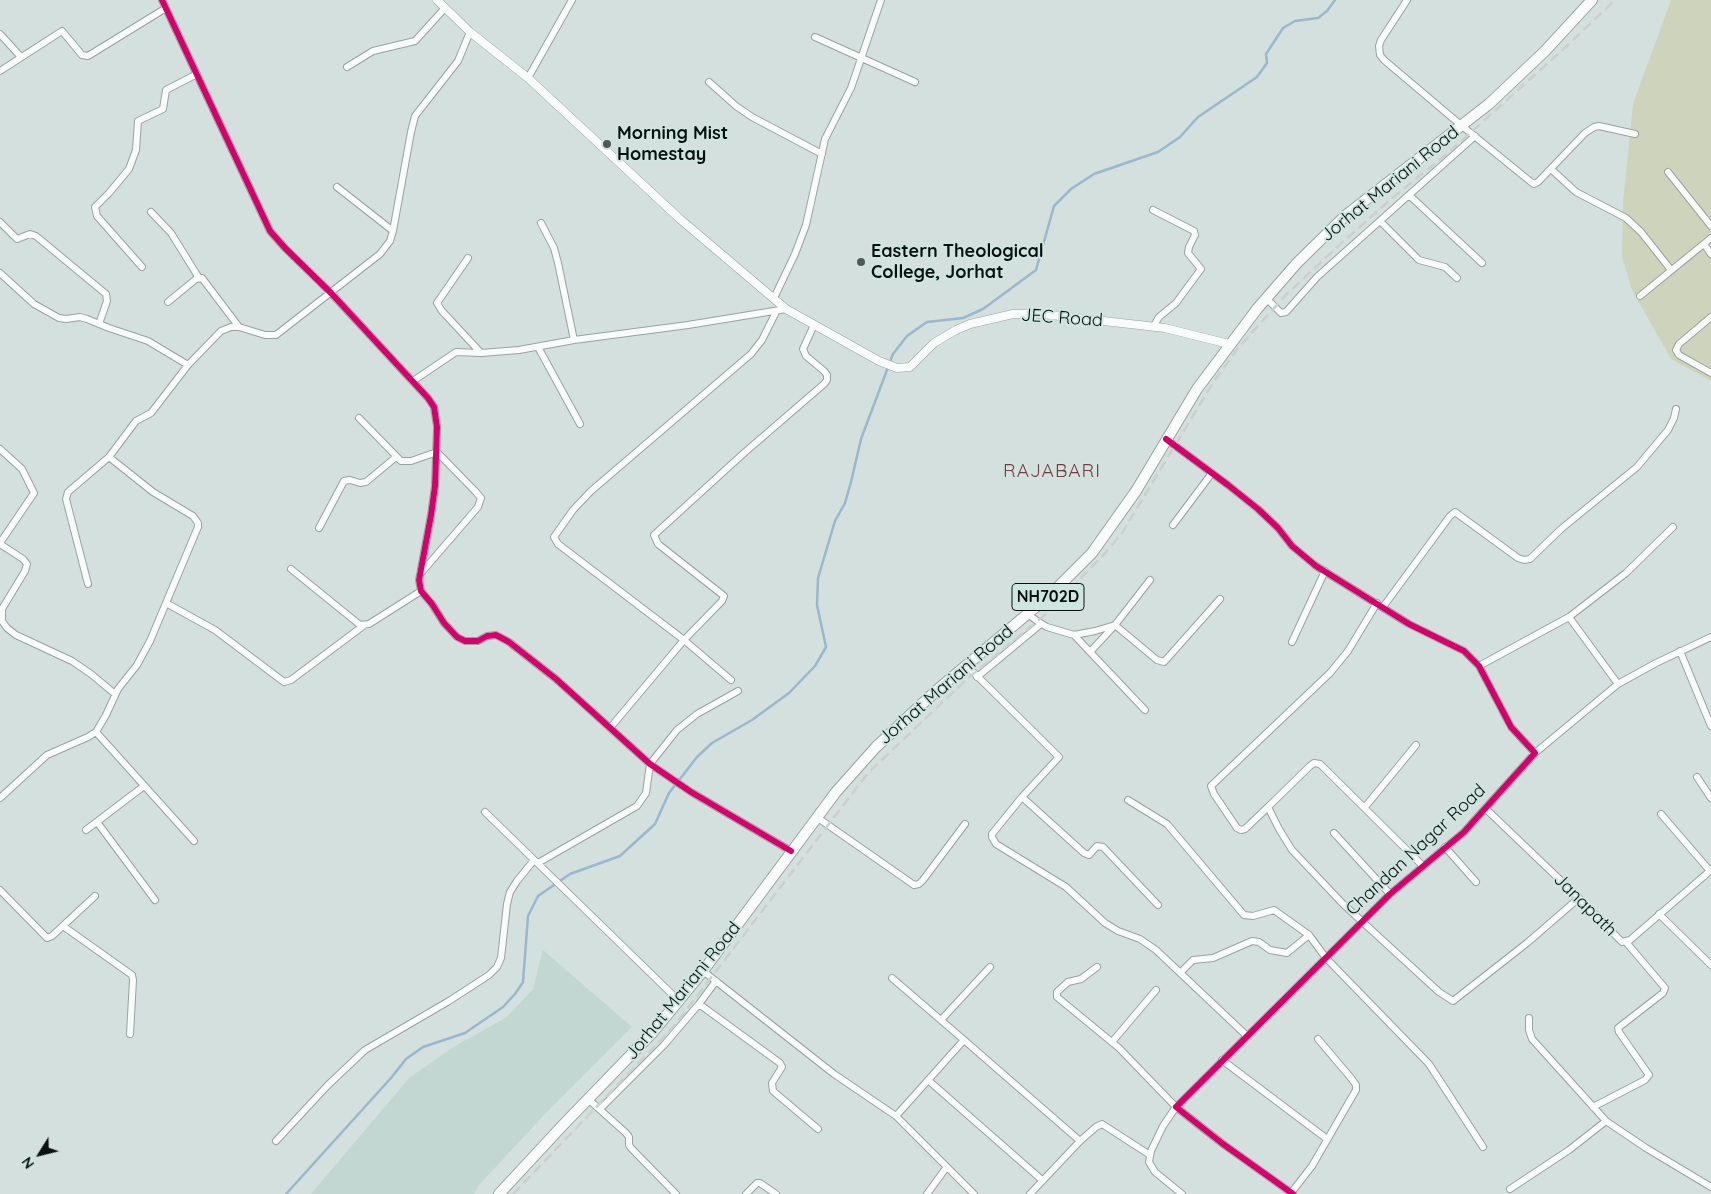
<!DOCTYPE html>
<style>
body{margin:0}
#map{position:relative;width:1711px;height:1194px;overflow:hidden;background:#d4e0dd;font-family:Quicksand,sans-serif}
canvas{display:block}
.north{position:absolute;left:15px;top:1129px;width:50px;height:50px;-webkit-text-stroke:4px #cfe5df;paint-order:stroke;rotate:234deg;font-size:14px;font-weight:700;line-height:20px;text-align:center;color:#09100f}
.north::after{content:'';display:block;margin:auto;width:18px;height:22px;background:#09100f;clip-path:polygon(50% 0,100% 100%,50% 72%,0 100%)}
</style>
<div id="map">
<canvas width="1711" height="1194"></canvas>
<div class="north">N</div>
</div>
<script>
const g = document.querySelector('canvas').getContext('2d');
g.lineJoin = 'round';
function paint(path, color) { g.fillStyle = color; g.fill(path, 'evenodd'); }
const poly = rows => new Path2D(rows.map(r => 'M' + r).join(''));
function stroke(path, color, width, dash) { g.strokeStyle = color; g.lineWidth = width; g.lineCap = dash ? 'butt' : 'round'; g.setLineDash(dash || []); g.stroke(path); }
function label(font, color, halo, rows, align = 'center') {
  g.font = font + ' Quicksand,sans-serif'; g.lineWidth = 4; g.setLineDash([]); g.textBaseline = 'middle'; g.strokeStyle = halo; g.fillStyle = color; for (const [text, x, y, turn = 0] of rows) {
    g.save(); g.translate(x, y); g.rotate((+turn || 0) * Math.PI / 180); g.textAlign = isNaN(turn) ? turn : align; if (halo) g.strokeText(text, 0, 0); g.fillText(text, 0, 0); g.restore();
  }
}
const built = poly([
 [543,950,632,1027,545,1114,478,1186,474,1194,311,1194,409,1078,455,1046,507,1017,533,989]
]);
const green = poly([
 [1671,0,1711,0,1711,381,1671,359,1632,290,1622,257,1623,202,1633,104]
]);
const stream = poly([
 [286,1194,391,1078,406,1059,423,1047,465,1033,503,1007,515,994,523,982,528,916,538,896,570,874,620,856,655,824,669,793,697,757,712,743,752,720,789,693,815,666,826,647,817,605,818,578,835,521,845,503,851,482,861,439,893,354,907,336,927,322,963,318,983,309,1036,270,1054,206,1071,189,1094,174,1158,152,1180,137,1198,117,1257,77,1267,63,1266,54,1283,28,1295,21,1318,18,1327,11,1335,0]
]);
const minor = poly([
 [162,0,270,231,285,248,331,293,428,398,434,407,437,427,435,486,431,515,419,580,421,591,432,604,444,623,457,637,465,641,478,641,487,636,496,635,509,642,556,679,650,764,691,792,791,851],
 [1407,0,1381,40,1379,46,1380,55,1384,60,1462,126,1531,182,1534,184,1538,182,1585,133,1594,127,1599,126,1635,134],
 [0,34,21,57],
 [815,37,915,82],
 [347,67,373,51,415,41,445,8],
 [0,71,62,31,82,55,88,56,166,8],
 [528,78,572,0],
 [709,82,736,106,752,117,822,154],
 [1551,169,1576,192,1626,218,1641,232,1671,270],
 [1668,172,1711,226],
 [337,187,393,231],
 [1409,195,1482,263],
 [151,212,171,233,199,278],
 [1380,221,1419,260,1445,267,1457,278],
 [0,222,17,239,30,234,36,236,106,294,107,301,99,324],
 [541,223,554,248,558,263,574,340],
 [1704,244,1711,254],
 [468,258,437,303,442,311,481,353],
 [142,267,97,216,95,207,109,193,129,169,136,150,138,121,163,109,166,90,197,74],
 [0,273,34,304,59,318,66,319,80,317,87,319,109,328,148,341,188,365],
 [1640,296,1711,238],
 [774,298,795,254,806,225,825,139,851,88,881,0],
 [1266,298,1281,313,1286,312,1317,277,1475,136],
 [168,302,196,279,202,278,239,327],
 [1711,317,1679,344,1676,350,1679,355,1711,373],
 [1153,327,1159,317,1176,303,1201,269,1188,253,1189,247,1195,235,1194,231,1153,210],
 [538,347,580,424],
 [413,381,456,352,481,353,519,350,574,340,688,325,786,309],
 [359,418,401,461,411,461,437,452,475,491,481,498,478,507,421,573],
 [1166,439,1228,485,1258,509,1278,528,1292,546,1316,566,1409,624,1464,651,1479,666,1511,727,1535,753,1464,832,1390,894,1176,1107,1223,1144,1293,1194],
 [0,449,22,469,34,493,0,543],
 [1173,525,1212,473],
 [319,528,344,481,350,480,360,483,366,482,396,457],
 [0,544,23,559,27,564,25,571,2,609,2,621,7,628,16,635,72,661,91,674,115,694],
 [291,569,360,625,369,624,421,591],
 [88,584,66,499,68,492,109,457,136,421,151,413,188,365,221,331,231,327,239,327,265,335,276,335,380,254,390,241,393,231,411,132,415,116,458,61,470,32],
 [166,603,215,630,284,682,291,680,363,626],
 [1383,607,1450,516,1455,512,1518,558,1524,560,1530,559,1561,529,1637,467,1668,430,1674,418,1676,409],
 [1028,614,1037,621,1047,627,1074,635,1095,631,1115,625,1157,660,1164,662,1220,599],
 [1569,617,1618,684],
 [1074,635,1145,710],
 [1292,642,1325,571],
 [1680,651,1711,726],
 [1090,652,1115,625,1150,580],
 [966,665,1059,757,1022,797,1084,853,1089,855,1097,846,1103,847,1158,905],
 [1479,666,1569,617,1626,573,1673,527],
 [977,677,1041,624],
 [731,680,684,640,558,544,554,537,573,510,591,491,751,354,762,340,776,312],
 [610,728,684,640,722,601,724,596,658,544,654,535,744,453,824,384,827,380,827,375,824,371,806,356,803,349,814,325],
 [96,732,194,841],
 [1535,753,1618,684,1656,663,1711,637],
 [1697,777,1711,798],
 [1022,797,992,834,992,837,996,844,1066,887,1105,923,1118,931,1140,939,1156,950,1247,1036],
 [0,798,47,755,88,737,96,732,106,715,118,689,137,665,150,641,198,527,198,523,193,516,153,492,109,457],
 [1128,800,1167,824,1244,915,1253,916,1274,910,1309,935,1326,958,1429,1064,1483,1147],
 [1268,807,1245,829,1241,830,1237,828,1214,794,1211,786,1330,673,1348,651,1377,603],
 [1365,807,1416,745],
 [1486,809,1579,898,1622,942,1630,940,1711,870],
 [485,812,679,1001],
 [1661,814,1710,871],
 [818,818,914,885,919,884,923,880,965,824],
 [97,822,155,900],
 [86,830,144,786],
 [1334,833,1390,894],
 [1445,847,1476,882],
 [538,863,637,806,646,793,650,764,677,730,697,714,738,691],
 [1422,865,1320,764,1314,763,1310,766,1268,807,1279,829,1292,850,1343,904,1439,992,1453,1001,1527,943,1579,898],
 [0,890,47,938,52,936,95,896],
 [1659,914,1711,965],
 [63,926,132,975,133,980,130,1034],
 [1097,967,1081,979,1068,982,1057,992,1057,997,1119,1048,1176,1107,1163,1126,1151,1151,1149,1162,1155,1172,1182,1194],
 [703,971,834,1074,896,1116,974,1194],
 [1181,972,1193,960,1213,958,1252,941,1259,942,1270,950,1287,953,1309,935],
 [892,978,964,1040],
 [699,1004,780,1063,782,1067,772,1083,773,1091,818,1129],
 [1529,1018,1529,1030,1532,1039,1606,1121,1646,1148,1711,1187],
 [941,1020,990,967],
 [1112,1042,1156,990],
 [1222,1060,1327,1139],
 [928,1080,1042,1180],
 [588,1099,626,1133,629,1137,629,1145,631,1148,676,1194],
 [1593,1107,1645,1080,1649,1075,1619,1032,1618,1028,1663,993,1665,988,1626,942],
 [600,1109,664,1045,699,1004,716,981],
 [896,1116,964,1040,1080,1141,1096,1127,1102,1124,1150,1155],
 [276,1141,328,1085,365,1050,449,1001,489,975,497,967,501,958,507,904,510,892,517,881,534,860],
 [1510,1189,1569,1150,1606,1121],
 [1291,1193,1312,1166,1356,1090,1356,1085,1351,1078,1318,1039],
 [746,1194,757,1183,760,1183,776,1194],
 [927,1194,946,1168],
 [1030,1194,1080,1141]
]);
const tertiary = poly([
 [437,0,470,32,528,78,680,219,786,309,879,361,897,368,910,367,934,343,956,330,970,324,1013,314,1042,314,1165,328,1229,344]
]);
const trunk = poly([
 [499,1194,563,1125,653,1032,703,971,836,792,876,747,937,690,1050,595,1092,553,1136,491,1197,389,1257,309,1297,263,1345,216,1489,104,1545,51,1592,0]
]);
const rail = poly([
 [513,1194,674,1026,868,773,967,679,1046,614,1106,552,1122,533,1214,381,1239,347,1285,296,1335,249,1391,199,1448,153,1569,44,1615,0]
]);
const cycleway = poly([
 [162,0,270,231,285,248,331,293,428,398,434,407,437,427,435,486,431,515,419,580,421,591,432,604,444,623,457,637,465,641,478,641,487,636,496,635,509,642,556,679,650,764,691,792,791,851],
 [1166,439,1228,485,1258,509,1278,528,1292,546,1316,566,1409,624,1464,651,1479,666,1511,727,1535,753,1464,832,1390,894,1176,1107,1223,1144,1293,1194]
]);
const markers = [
 [607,144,5,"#505957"],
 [861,262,5,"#505957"]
];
const shields = [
 [1048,597,72]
];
const shieldNames = [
 ["NH702D",1048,597]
];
const poiNames = [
 ["Morning Mist",617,134],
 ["Homestay",617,155],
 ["Eastern Theological",871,252],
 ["College, Jorhat",871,273]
];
const streetNames = [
 ["Jorhat Mariani Road",1390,184,-39],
 ["JEC Road",1062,318,4],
 ["Jorhat Mariani Road",946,685,-41],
 ["Chandan Nagar Road",1416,850,-43],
 ["Janapath",1585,905,45],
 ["Jorhat Mariani Road",683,991,-51]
];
const neighbourhoodNames = [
 ["RAJABARI",1052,471]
];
paint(built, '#c2d7d2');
paint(green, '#cdd4bb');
stroke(stream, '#99b7ce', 2.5);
stroke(minor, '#99a29f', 8);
stroke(tertiary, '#99a29f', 9);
stroke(trunk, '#99a29f', 12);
stroke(minor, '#f9fafa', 6);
stroke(tertiary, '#f9fafa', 8);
stroke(trunk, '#f9fafa', 10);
stroke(rail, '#cbcfce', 2.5, [10, 5]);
stroke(cycleway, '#d6006c', 6);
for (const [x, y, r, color] of markers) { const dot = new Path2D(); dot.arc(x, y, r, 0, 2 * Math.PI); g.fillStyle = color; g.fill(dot); stroke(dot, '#cfe5df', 2); }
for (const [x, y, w] of shields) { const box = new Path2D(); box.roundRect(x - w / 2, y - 13.5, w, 27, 4); g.fillStyle = '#cfe5df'; g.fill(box); stroke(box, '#09100f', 1); }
label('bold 16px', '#09100f', null, shieldNames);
label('bold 18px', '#09100f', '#cfe5df', poiNames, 'left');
label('18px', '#09100f', '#cfe5df', streetNames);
g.letterSpacing = '1px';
label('19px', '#7f3746', '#cfe5df', neighbourhoodNames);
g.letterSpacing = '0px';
</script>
